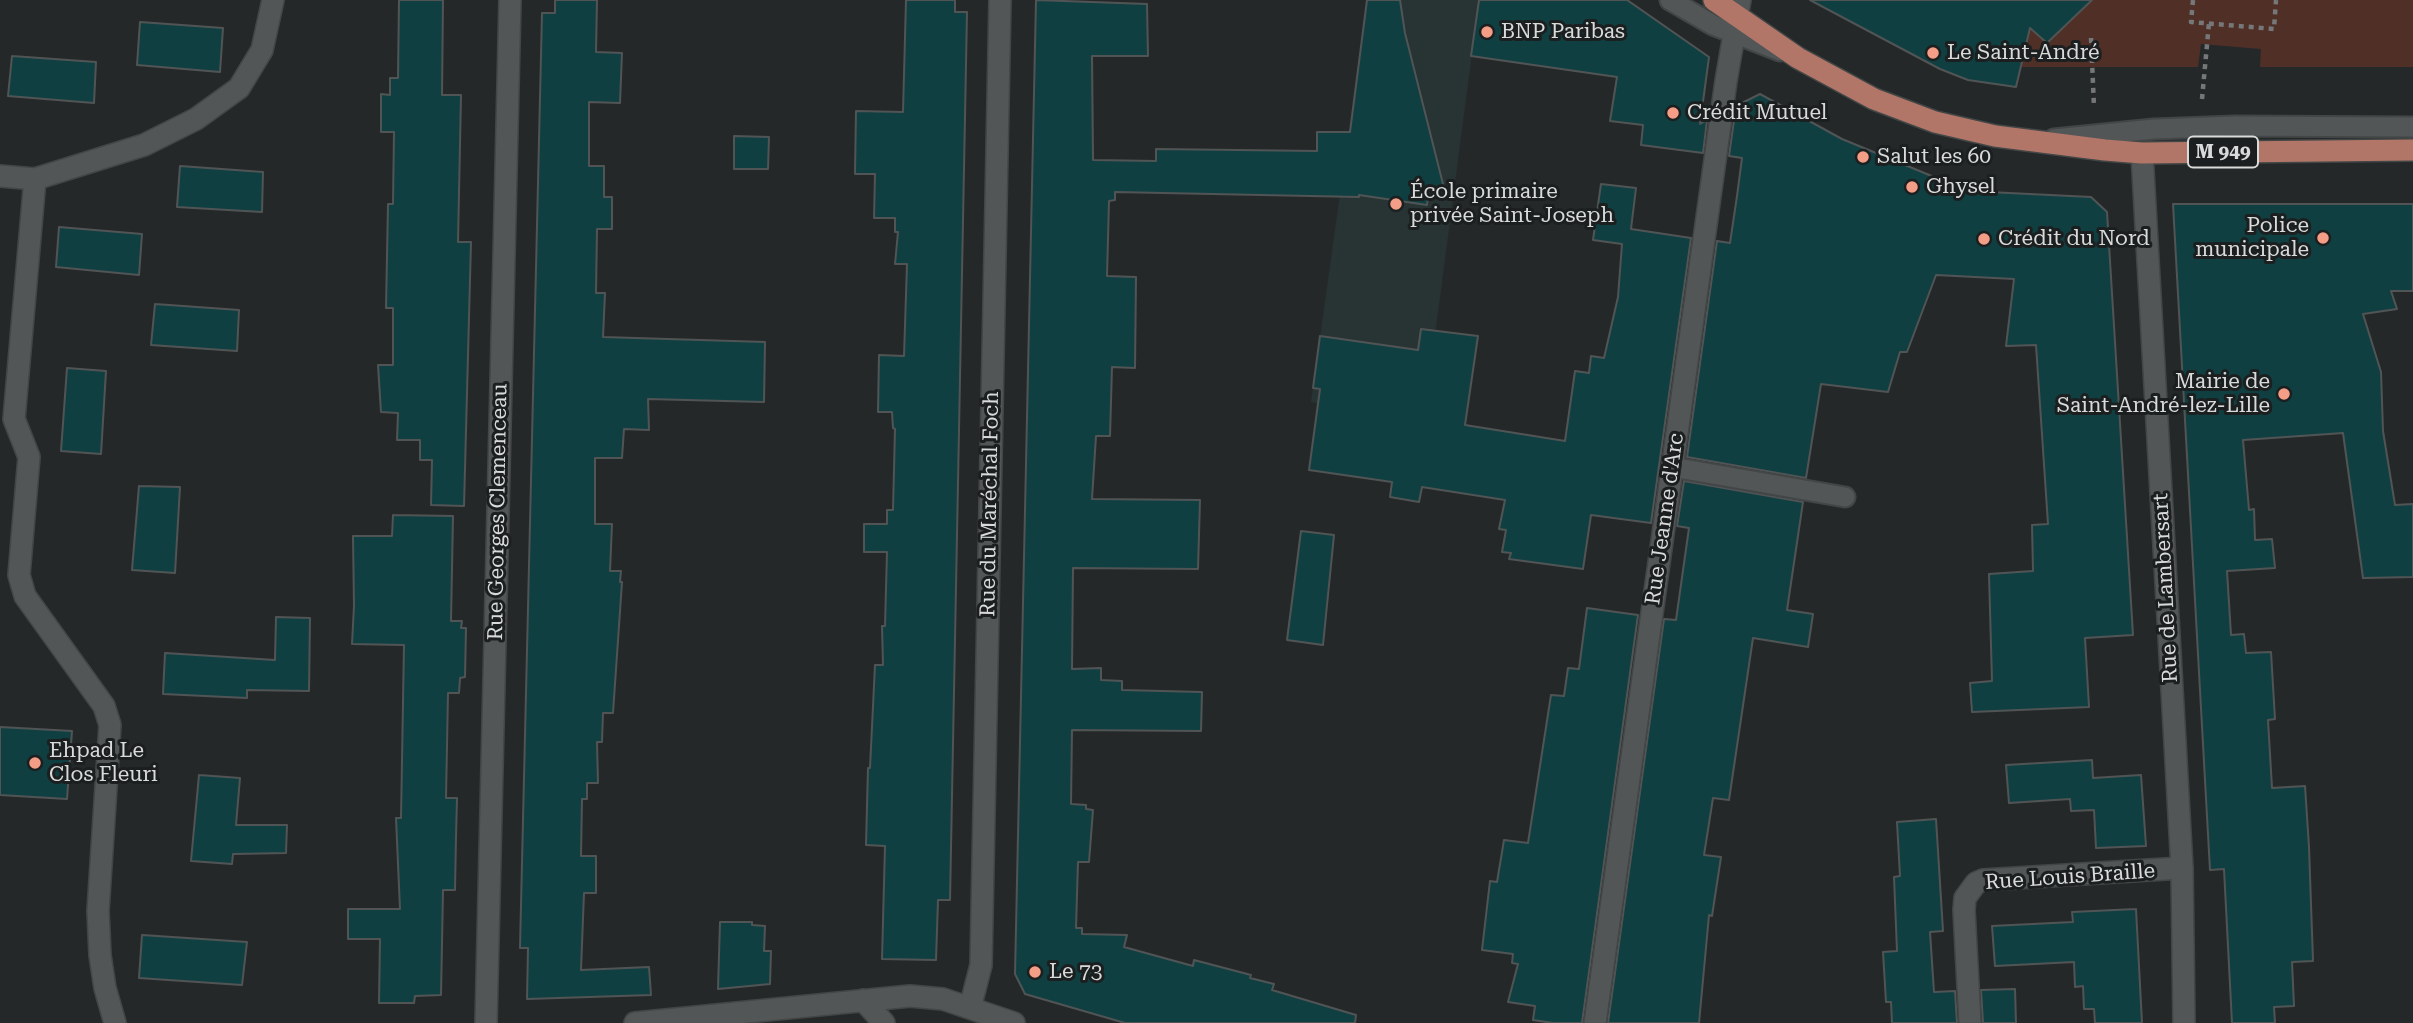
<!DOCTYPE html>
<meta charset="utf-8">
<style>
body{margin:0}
canvas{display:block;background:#252829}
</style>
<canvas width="2413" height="1023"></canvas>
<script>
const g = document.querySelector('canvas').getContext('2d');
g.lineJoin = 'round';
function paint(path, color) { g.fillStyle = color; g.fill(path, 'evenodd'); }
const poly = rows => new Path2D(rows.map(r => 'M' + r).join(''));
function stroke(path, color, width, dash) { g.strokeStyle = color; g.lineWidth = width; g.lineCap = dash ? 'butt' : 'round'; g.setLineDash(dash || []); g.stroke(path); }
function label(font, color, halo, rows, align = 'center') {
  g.font = font + ' "Roboto Serif",serif'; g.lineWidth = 6; g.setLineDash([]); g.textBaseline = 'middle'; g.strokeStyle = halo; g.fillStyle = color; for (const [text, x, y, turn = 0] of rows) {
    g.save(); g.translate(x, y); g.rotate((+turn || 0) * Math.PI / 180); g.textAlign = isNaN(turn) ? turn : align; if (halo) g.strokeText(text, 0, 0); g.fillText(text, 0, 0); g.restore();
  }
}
const built = poly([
 [1367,0,1479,0,1424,419,1311,402]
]);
const green = poly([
 [2013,0,2413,0,2413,67,2260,67,2261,49,2201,44,2198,67,2021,67]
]);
const building = poly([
 [399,0,443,0,442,95,461,95,458,242,471,242,464,506,431,505,432,460,420,460,420,440,397,440,398,413,381,412,378,365,393,365,393,308,386,308,388,204,393,204,394,132,381,132,381,94,390,95,390,78,398,78,399,0],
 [555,0,597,0,596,52,622,53,620,103,589,102,589,166,604,166,604,197,612,197,612,229,597,229,596,293,605,293,603,337,765,342,764,402,648,399,649,430,624,429,622,458,595,458,595,524,612,524,610,571,621,571,620,582,622,582,613,713,603,713,602,742,597,742,598,783,587,783,587,799,582,799,581,856,596,856,596,893,584,893,581,970,649,967,651,995,527,999,528,948,520,948,542,13,555,13,555,0],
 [906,0,955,0,955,12,967,12,950,900,938,900,936,960,882,959,885,846,866,845,868,768,870,768,875,665,883,665,882,626,885,626,887,552,864,552,864,524,887,524,887,510,893,510,895,429,893,428,892,412,878,412,879,355,904,356,907,264,895,264,898,232,895,232,895,218,874,218,875,174,855,174,856,111,903,112,906,0],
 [1036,0,1147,4,1148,56,1092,56,1093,160,1156,161,1156,149,1317,151,1317,132,1350,132,1367,0,1400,0,1405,33,1444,188,1429,186,1427,205,1359,195,1359,197,1115,192,1115,200,1109,201,1107,276,1136,277,1135,368,1112,367,1110,436,1096,436,1092,499,1200,500,1198,569,1073,568,1072,669,1101,668,1101,680,1122,681,1122,690,1202,692,1201,731,1072,730,1071,804,1086,805,1086,809,1093,810,1089,862,1078,862,1076,928,1082,928,1082,934,1127,935,1124,947,1193,966,1194,960,1251,975,1250,978,1274,984,1272,990,1356,1015,1355,1023,1125,1023,1025,994,1015,974,1036,0],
 [1479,0,1627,0,1709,57,1700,124,1707,120,1703,153,1641,145,1643,125,1610,121,1617,77,1471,56,1479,0],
 [1810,0,2092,0,2047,43,2030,28,2016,87,1968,80,1940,69,1810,0],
 [140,22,223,28,220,72,137,65,140,22],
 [12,56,96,62,94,103,8,96,12,56],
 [1760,94,1842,139,1968,191,2091,197,2107,212,2133,635,2085,638,2089,707,1972,712,1970,683,1992,681,1989,574,2033,571,2032,525,2048,524,2036,345,2006,346,2014,279,1936,275,1907,352,1900,352,1888,392,1821,384,1806,478,1687,457,1717,241,1730,243,1737,196,1742,158,1729,156,1736,106,1760,94],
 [734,136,769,137,768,169,734,169,734,136],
 [180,166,263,172,262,212,177,207,180,166],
 [1601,184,1636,188,1631,229,1691,238,1651,523,1591,515,1583,569,1509,559,1511,553,1502,552,1506,530,1499,529,1505,500,1422,487,1419,502,1390,497,1392,482,1309,470,1320,389,1313,388,1320,336,1418,350,1421,329,1478,336,1465,425,1565,441,1575,371,1589,373,1591,356,1604,358,1618,297,1622,244,1593,240,1601,184],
 [2173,204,2413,204,2413,291,2391,291,2397,309,2363,314,2381,372,2383,431,2395,505,2413,504,2413,577,2363,578,2343,433,2243,440,2249,510,2254,509,2255,540,2272,539,2275,568,2227,571,2231,635,2244,634,2246,653,2271,652,2275,719,2268,720,2272,788,2305,786,2309,847,2313,961,2292,962,2294,1006,2274,1007,2275,1023,2232,1023,2224,869,2210,870,2173,204],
 [59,227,142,234,139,275,56,267,59,227],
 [155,304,239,310,237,351,151,345,155,304],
 [67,368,106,371,101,454,61,451,67,368],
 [1684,481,1803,502,1787,610,1813,614,1808,647,1753,638,1729,800,1713,798,1704,855,1721,857,1712,916,1709,915,1699,1023,1608,1023,1664,619,1676,620,1689,528,1677,526,1684,481],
 [139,486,180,487,175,573,132,570,139,486],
 [393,515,453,516,451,621,462,621,461,628,466,628,465,677,460,678,459,693,448,693,446,798,457,798,456,837,455,890,443,890,441,995,415,996,414,1003,379,1003,380,939,348,939,348,909,400,909,396,818,401,818,404,645,352,644,354,606,353,536,392,536,393,515],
 [1301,531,1334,535,1323,645,1287,640,1301,531],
 [1587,608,1638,615,1582,1023,1553,1023,1533,1020,1535,1006,1508,1002,1518,964,1512,963,1513,954,1482,950,1490,881,1497,882,1504,840,1528,843,1551,695,1564,696,1568,668,1579,669,1587,608],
 [276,617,310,618,309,691,247,690,247,698,163,694,165,653,275,660,276,617],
 [0,727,72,731,67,799,0,795,0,727],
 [2092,760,2093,778,2141,775,2146,846,2096,848,2094,810,2071,811,2070,799,2009,803,2006,765,2092,760],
 [199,775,240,778,236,825,287,825,286,853,233,854,232,864,191,861,199,775],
 [1936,819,1943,931,1930,932,1934,992,1955,991,1957,1023,1892,1023,1891,1002,1886,1002,1883,952,1897,951,1894,877,1900,876,1897,822,1936,819],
 [2136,909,2142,1023,2095,1023,2094,1009,2084,1009,2083,986,2075,987,2074,962,1995,966,1992,926,2073,922,2072,912,2136,909],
 [720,922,752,922,752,925,765,926,764,951,771,951,770,984,718,989,720,922],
 [142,935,247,942,242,985,139,978,142,935],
 [2015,989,2016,1023,1983,1023,1981,990,2015,989]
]);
const path = poly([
 [2193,0,2191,22,2274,29,2276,0],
 [2091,38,2094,107],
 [2202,99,2209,23]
]);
const lane = poly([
 [1670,0,1713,25,1780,51],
 [2054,139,2154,129,2235,126,2413,127],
 [1672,467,1845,497]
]);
const street = poly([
 [0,176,35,179],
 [863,1000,884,1023],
 [970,1008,981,965,1000,0],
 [115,1023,105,988,100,955,98,911,110,725,104,706,25,596,19,575,29,457,14,419,35,179,144,145,196,119,239,88,262,50,273,0],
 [486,1023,510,0],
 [635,1023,910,996,943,999,1014,1023],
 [1595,1023,1726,81,1740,0],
 [1970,1023,1964,910,1965,898,1976,883,1983,880,2182,868]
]);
const secondary = poly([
 [2142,153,2182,868,2184,1023]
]);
const primary = poly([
 [1714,0,1798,58,1874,99,1935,122,1995,136,2105,150,2142,153,2413,150]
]);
const markers = [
 [1487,32,7,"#f49e88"],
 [1933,53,7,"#f49e88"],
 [1673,113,7,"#f49e88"],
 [1863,157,7,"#f49e88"],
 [1912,187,7,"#f49e88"],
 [1396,204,7,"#f49e88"],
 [2323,238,7,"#f49e88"],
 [1984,239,7,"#f49e88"],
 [2284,394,7,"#f49e88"],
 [35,763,7,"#f49e88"],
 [1035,972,7,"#f49e88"]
];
const shields = [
 [2223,152,70]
];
const shieldNames = [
 ["M 949",2223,152]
];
const poiNames = [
 ["BNP Paribas",1501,32],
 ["Le Saint-André",1947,53],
 ["Crédit Mutuel",1687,113],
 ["Salut les 60",1877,157],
 ["Ghysel",1926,187],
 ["École primaire",1410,192],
 ["privée Saint-Joseph",1410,216],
 ["Police",2309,226,"right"],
 ["municipale",2309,250,"right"],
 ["Crédit du Nord",1998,239],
 ["Mairie de",2270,382,"right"],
 ["Saint-André-lez-Lille",2270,406,"right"],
 ["Ehpad Le",49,751],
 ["Clos Fleuri",49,775],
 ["Le 73",1049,972]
];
const streetNames = [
 ["Rue du Maréchal Foch",990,504,-89],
 ["Rue Georges Clemenceau",498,512,-89],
 ["Rue Jeanne d'Arc",1665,519,-82],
 ["Rue de Lambersart",2166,588,-93],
 ["Rue Louis Braille",2070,877,-4]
];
paint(built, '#283334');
paint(green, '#502f27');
paint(building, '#103f42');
stroke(building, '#515455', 2);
stroke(lane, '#434646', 23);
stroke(street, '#434646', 24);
stroke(secondary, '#434646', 24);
stroke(primary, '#434646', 24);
stroke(path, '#757778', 4.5, [5, 5]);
stroke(lane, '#535656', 19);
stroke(street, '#535656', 21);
stroke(secondary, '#535656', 21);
stroke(primary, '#b17667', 21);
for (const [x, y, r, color] of markers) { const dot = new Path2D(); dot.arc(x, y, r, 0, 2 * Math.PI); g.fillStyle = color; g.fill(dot); stroke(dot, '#1c1f1f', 2.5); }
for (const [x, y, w] of shields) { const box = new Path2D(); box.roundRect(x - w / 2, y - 15.5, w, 31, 5); g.fillStyle = '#1c1f1f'; g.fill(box); stroke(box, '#d9dbdb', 2); }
label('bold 19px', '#d9dbdb', null, shieldNames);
label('21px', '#d9dbdb', '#1c1f1f', poiNames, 'left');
label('21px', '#d9dbdb', '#1c1f1f', streetNames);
</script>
